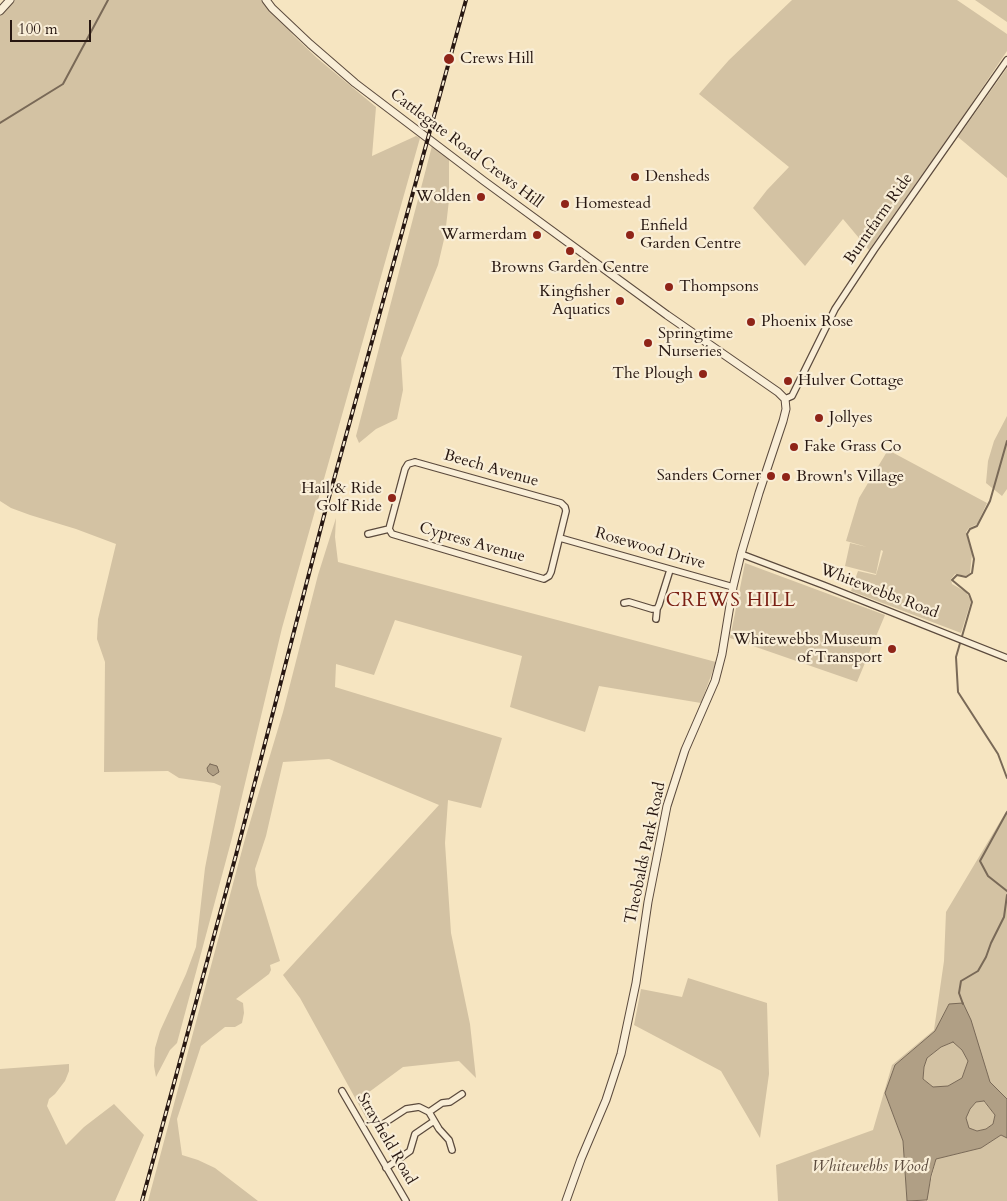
<!DOCTYPE html>
<style>
body{margin:0}
#map{position:relative;width:1007px;height:1201px;overflow:hidden;background:#f6e5c1;font-family:Cardo,serif}
canvas{display:block}
.scale{position:absolute;left:10px;top:20px;width:81px;height:22px;box-sizing:border-box;border:2px solid #271711;border-top:0;padding-left:6px;font-size:15px;line-height:18px;white-space:nowrap;color:#271711;-webkit-text-stroke:4px #f9eed7;paint-order:stroke}
</style>
<div id="map">
<canvas width="1007" height="1201"></canvas>
<div class="scale">100 m</div>
</div>
<script>
const g = document.querySelector('canvas').getContext('2d');
g.lineJoin = 'round';
function paint(path, color) { g.fillStyle = color; g.fill(path, 'evenodd'); }
const poly = rows => new Path2D(rows.map(r => 'M' + r).join(''));
function stroke(path, color, width, dash) { g.strokeStyle = color; g.lineWidth = width; g.lineCap = dash ? 'butt' : 'round'; g.setLineDash(dash || []); g.stroke(path); }
function label(font, color, halo, rows, align = 'center') {
  g.font = font + ' Cardo,serif'; g.lineWidth = 4.5; g.setLineDash([]); g.textBaseline = 'middle'; g.strokeStyle = halo; g.fillStyle = color; for (const [text, x, y, turn = 0] of rows) {
    g.save(); g.translate(x, y); g.rotate((+turn || 0) * Math.PI / 180); g.textAlign = isNaN(turn) ? turn : align; if (halo) g.strokeText(text, 0, 0); g.fillText(text, 0, 0); g.restore();
  }
}
const green = poly([
 [11,0,263,0,294,36,317,58,376,107,372,156,416,136,420,138,282,628,232,838,177,1043,170,1050,156,1077,154,1066,155,1048,160,1031,186,974,196,947,205,868,221,786,214,783,179,778,168,771,104,772,105,662,97,639,98,619,116,544,76,529,30,515,11,508,0,501,0,14],
 [792,0,957,0,1007,34,1007,51,964,115,869,250,843,219,805,266,753,208,767,190,789,167,699,94,729,60],
 [975,0,1007,0,1007,22],
 [1007,68,1007,178,958,137],
 [432,146,449,157,449,200,445,235,438,265,401,358,403,390,397,419,376,429,359,443,356,436],
 [1007,416,1007,489,1002,496,986,483,988,461,994,441],
 [888,450,987,503,977,524,969,528,966,532,972,554,970,573,966,576,955,574,951,579,952,584,966,592,971,601,961,633,851,591,858,571,876,575,883,551,881,550,876,574,845,566,850,543,867,547,846,541,859,498],
 [336,518,335,537,338,562,716,662,701,703,599,686,585,732,510,707,522,656,395,620,374,675,336,664,335,687,502,738,481,808,448,800,445,843,451,933,470,1024,476,1078,459,1061,403,1067,361,1098,379,1120,370,1125,300,998,283,975,439,805,329,759,283,762,266,836,255,869,257,885,280,961,270,965,271,970,269,974,236,999,243,1003,244,1013,242,1023,235,1027,225,1027,201,1046,177,1119,182,1155,198,1160,215,1168,258,1201,148,1201,245,839,283,712,318,575],
 [745,563,885,615,857,682,730,638],
 [1007,810,1007,1099,990,1082,981,1056,949,1004,935,1031,895,1065,885,1093,903,1141,907,1201,778,1201,776,1165,873,1130,892,1065,934,1030,944,961,946,912],
 [688,978,767,1003,769,1074,760,1138,721,1071,634,1025,641,989,682,997],
 [953,1042,962,1050,968,1061,962,1078,948,1087,933,1087,923,1079,924,1067,927,1058,941,1047],
 [69,1064,69,1071,65,1081,55,1094,49,1099,47,1106,66,1145,84,1127,114,1104,144,1135,115,1201,0,1201,0,1069],
 [983,1101,995,1115,993,1124,986,1129,977,1131,968,1128,965,1118,970,1109,976,1102],
 [1001,1135,1007,1138,1007,1201,926,1201,936,1159,981,1148]
]);
const water = poly([
 [210,764,217,766,219,772,213,776,208,772,207,768,210,764],
 [963,1003,971,1020,990,1082,1007,1099,1007,1138,1001,1135,981,1148,936,1159,931,1176,927,1200,907,1201,903,1141,885,1093,895,1065,935,1031,949,1004,963,1003],
 [953,1042,962,1050,968,1061,962,1078,948,1086,933,1087,923,1079,924,1067,927,1058,941,1047,953,1042],
 [984,1101,995,1115,993,1124,986,1129,977,1131,969,1128,966,1118,970,1109,976,1102,984,1101]
]);
const stream = poly([
 [0,123,63,84,108,0],
 [1007,441,990,501,977,526,970,529,967,534,974,559,972,573,966,577,957,575,952,580,969,594,972,602,956,657,958,692,998,754,1007,778],
 [1007,812,980,861,988,876,1007,891],
 [963,1004,959,993,961,981,978,971,986,957,991,943,1004,917,1007,895]
]);
const minor = poly([
 [785,399,792,396,835,309,874,250,1007,60],
 [415,462,561,503,565,507,566,511,551,572,549,576,544,579,392,534,389,529,390,525,405,469,408,464,415,462],
 [368,534,389,529],
 [560,538,733,587],
 [741,554,823,585,1007,658],
 [624,603,629,602,652,609,657,609,659,605,670,570],
 [656,619,657,609],
 [342,1091,406,1201],
 [383,1124,406,1109,419,1107,429,1112],
 [452,1150,449,1140,439,1129,429,1112,442,1103,450,1102,462,1094],
 [386,1168,410,1151,415,1134,434,1121]
]);
const tertiary = poly([
 [266,0,272,8,310,44,355,83,484,181,667,315,778,392,785,399,786,409,783,421,759,493,741,554,733,587,722,654,715,681,685,750,667,806,648,902,636,983,621,1054,606,1100,581,1159,566,1201],
 [0,11,10,0]
]);
const rail = poly([
 [142,1201,236,855,325,512,466,0]
]);
const markers = [
 [449,59,6,"#8f2418"],
 [635,177,5,"#8f2418"],
 [481,197,5,"#8f2418"],
 [565,204,5,"#8f2418"],
 [537,235,5,"#8f2418"],
 [630,235,5,"#8f2418"],
 [570,251,5,"#8f2418"],
 [669,287,5,"#8f2418"],
 [620,301,5,"#8f2418"],
 [751,322,5,"#8f2418"],
 [648,343,5,"#8f2418"],
 [703,374,5,"#8f2418"],
 [788,381,5,"#8f2418"],
 [819,418,5,"#8f2418"],
 [794,447,5,"#8f2418"],
 [771,476,5,"#8f2418"],
 [786,477,5,"#8f2418"],
 [392,498,5,"#8f2418"],
 [892,649,5,"#8f2418"]
];
const poiNames = [
 ["Crews Hill",460,59],
 ["Densheds",645,177],
 ["Wolden",471,197,"right"],
 ["Homestead",575,204],
 ["Enfield",640,226],
 ["Garden Centre",640,244],
 ["Warmerdam",527,235,"right"],
 ["Browns Garden Centre",570,268,"center"],
 ["Thompsons",679,287],
 ["Kingfisher",610,292,"right"],
 ["Aquatics",610,310,"right"],
 ["Phoenix Rose",761,322],
 ["Springtime",658,334],
 ["Nurseries",658,352],
 ["The Plough",693,374,"right"],
 ["Hulver Cottage",798,381],
 ["Jollyes",829,418],
 ["Fake Grass Co",804,447],
 ["Sanders Corner",761,476,"right"],
 ["Brown's Village",796,477],
 ["Hail & Ride",382,489,"right"],
 ["Golf Ride",382,507,"right"],
 ["Whitewebbs Museum",882,640,"right"],
 ["of Transport",882,658,"right"]
];
const streetNames = [
 ["Cattlegate Road Crews Hill",466,149,37],
 ["Burntfarm Ride",879,219,-55],
 ["Beech Avenue",491,469,16],
 ["Cypress Avenue",472,543,16],
 ["Rosewood Drive",650,549,16],
 ["Whitewebbs Road",879,592,21],
 ["Theobalds Park Road",646,853,-78],
 ["Strayfield Road",386,1139,60]
];
const parkNames = [
 ["Whitewebbs Wood",870,1167]
];
const quarterNames = [
 ["CREWS HILL",731,602]
];
paint(green, '#d3c2a3');
paint(water, '#b09f85');
stroke(water, '#796957', 1);
stroke(stream, '#796957', 2);
stroke(minor, '#5b4a3d', 8);
stroke(tertiary, '#5b4a3d', 9);
stroke(minor, '#f9eed7', 5.5);
stroke(tertiary, '#f9eed7', 7);
stroke(rail, '#271711', 4);
stroke(rail, '#f9eed7', 2, [5.5]);
for (const [x, y, r, color] of markers) { const dot = new Path2D(); dot.arc(x, y, r, 0, 2 * Math.PI); g.fillStyle = color; g.fill(dot); stroke(dot, '#f9eed7', 2); }
label('16px', '#271711', '#f9eed7', poiNames, 'left');
label('16px', '#271711', '#f9eed7', streetNames);
label('italic 16px', '#5b4a3d', '#f9eed7', parkNames);
g.letterSpacing = '1px';
label('19px', '#7a1f14', '#f9eed7', quarterNames);
g.letterSpacing = '0px';
</script>
